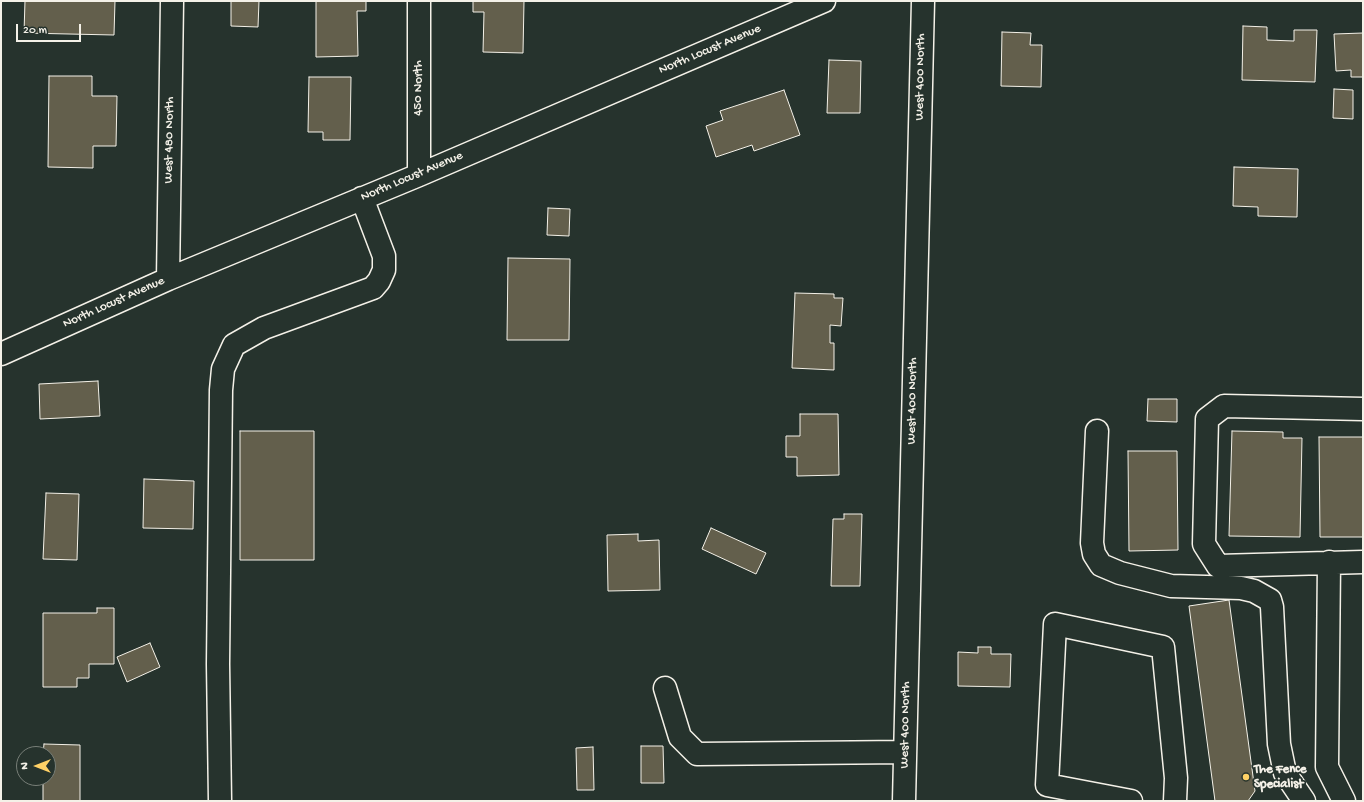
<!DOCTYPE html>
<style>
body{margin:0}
#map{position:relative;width:1364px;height:802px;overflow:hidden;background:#26332d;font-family:"Gochi Hand",sans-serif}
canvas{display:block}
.frame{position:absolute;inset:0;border:2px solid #f4f1e8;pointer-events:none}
.north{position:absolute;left:16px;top:746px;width:40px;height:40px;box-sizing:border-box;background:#26332d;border:1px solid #787f78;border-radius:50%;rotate:270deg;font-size:11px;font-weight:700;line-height:16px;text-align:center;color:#f4f1e8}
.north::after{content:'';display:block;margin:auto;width:14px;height:18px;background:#ffd166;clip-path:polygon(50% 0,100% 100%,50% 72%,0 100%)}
.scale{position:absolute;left:16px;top:24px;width:65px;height:18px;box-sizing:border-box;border:2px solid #f4f1e8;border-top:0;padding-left:5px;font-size:12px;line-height:14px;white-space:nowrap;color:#f4f1e8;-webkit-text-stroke:3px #26332d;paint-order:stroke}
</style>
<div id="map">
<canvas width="1364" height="802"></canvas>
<div class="frame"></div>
<div class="north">N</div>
<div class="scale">20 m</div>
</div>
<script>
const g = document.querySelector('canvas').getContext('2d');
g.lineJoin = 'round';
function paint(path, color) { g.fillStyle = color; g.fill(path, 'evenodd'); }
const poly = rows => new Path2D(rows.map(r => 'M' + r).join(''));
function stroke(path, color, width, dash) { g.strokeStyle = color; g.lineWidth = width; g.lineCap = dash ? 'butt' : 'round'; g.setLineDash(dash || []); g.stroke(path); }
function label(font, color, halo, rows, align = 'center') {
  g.font = font + ' "Gochi Hand",sans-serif'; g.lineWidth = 3.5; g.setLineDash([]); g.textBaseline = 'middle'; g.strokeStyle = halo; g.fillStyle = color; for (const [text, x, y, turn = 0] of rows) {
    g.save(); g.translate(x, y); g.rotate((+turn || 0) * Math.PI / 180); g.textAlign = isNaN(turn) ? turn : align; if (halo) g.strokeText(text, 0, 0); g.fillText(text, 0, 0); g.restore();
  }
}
const building = poly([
 [25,1,115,1,114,35,24,33,25,1],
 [231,1,259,1,258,27,231,26,231,1],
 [316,1,366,1,366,11,357,11,358,56,316,57,316,1],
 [473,1,524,1,523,53,483,52,484,12,473,12,473,1],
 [1243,26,1267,27,1267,40,1294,41,1294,30,1317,30,1315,82,1242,80,1243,26],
 [1002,32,1031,33,1030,45,1042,45,1041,87,1001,86,1002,32],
 [1363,33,1363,77,1351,77,1351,70,1336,71,1334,34,1363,33],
 [829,60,861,61,860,113,827,113,829,60],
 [49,76,92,76,92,96,117,96,116,146,93,146,93,168,48,167,49,76],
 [309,77,351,77,350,140,323,140,323,132,308,132,309,77],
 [1334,89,1353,90,1353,119,1333,118,1334,89],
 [784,90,800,135,754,151,752,145,716,157,706,126,723,120,720,111,784,90],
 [1234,167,1298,169,1297,217,1258,216,1258,207,1233,206,1234,167],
 [548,208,570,209,569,236,547,235,548,208],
 [508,258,570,259,569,340,507,340,508,258],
 [795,293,834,294,834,298,843,298,841,326,830,325,830,343,834,343,834,370,792,368,795,293],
 [98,381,100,416,40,419,39,384,98,381],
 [1148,399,1177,399,1177,422,1147,421,1148,399],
 [800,414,838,414,839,475,797,476,797,457,786,457,786,436,800,436,800,414],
 [240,431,314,431,314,560,240,560,240,431],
 [1232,431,1283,432,1283,438,1302,438,1300,537,1229,536,1232,431],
 [1319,437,1363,437,1363,537,1320,537,1319,437],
 [1128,451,1177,451,1178,550,1129,551,1128,451],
 [144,479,194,481,193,529,143,528,144,479],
 [46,493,79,494,77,560,43,559,46,493],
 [844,514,862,514,860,586,831,586,833,519,844,519,844,514],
 [711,528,766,553,756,574,702,549,711,528],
 [638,534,638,541,659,540,660,590,608,591,607,535,638,534],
 [1229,600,1255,791,1248,801,1215,801,1189,606,1229,600],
 [97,608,114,608,114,664,89,664,89,678,77,678,77,687,43,687,43,613,97,613,97,608],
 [150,643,160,667,127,682,117,657,150,643],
 [978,647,991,647,991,654,1011,654,1010,687,958,686,958,652,978,653,978,647],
 [44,744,80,745,80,801,43,801,43,778,48,778,48,754,43,754,44,744],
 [641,746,663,746,664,783,641,783,641,746],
 [593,747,594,790,577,790,576,748,593,747]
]);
const minor = poly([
 [419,1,419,175],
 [168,279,172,1],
 [1,354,168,279,419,175,824,1],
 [1363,409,1224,406,1207,419,1204,544,1218,566,1363,562],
 [1097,431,1092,543,1094,554,1101,565,1120,573,1171,586,1241,588,1254,591,1270,600,1272,607,1279,744,1285,773,1304,801],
 [1329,562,1327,767,1344,801],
 [665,688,680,737,697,754,905,752],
 [220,801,218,664,221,390,223,369,234,345,264,328,373,288,379,281,384,270,384,256,362,198],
 [904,801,923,1],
 [1131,801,1047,785,1055,624,1163,647,1176,778,1175,801]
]);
const markers = [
 [1246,777,4,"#ffd166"]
];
const streetNames = [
 ["North Locust Avenue",710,50,-23],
 ["West 400 North",921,77,-89],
 ["450 North",419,88,-90],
 ["West 480 North",170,140,-89],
 ["North Locust Avenue",412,177,-23],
 ["North Locust Avenue",114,303,-24],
 ["West 400 North",913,401,-89],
 ["West 400 North",906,725,-89]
];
const poiNames = [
 ["The Fence",1254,770],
 ["Specialist",1254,785]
];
paint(building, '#635f4c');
stroke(building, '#f4f1e8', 1);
stroke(minor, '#f4f1e8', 25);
stroke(minor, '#26332d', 22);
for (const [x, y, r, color] of markers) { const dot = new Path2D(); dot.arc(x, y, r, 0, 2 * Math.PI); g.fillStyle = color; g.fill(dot); stroke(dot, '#26332d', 1.5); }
label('13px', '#f4f1e8', '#26332d', streetNames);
label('bold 13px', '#f4f1e8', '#26332d', poiNames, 'left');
</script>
